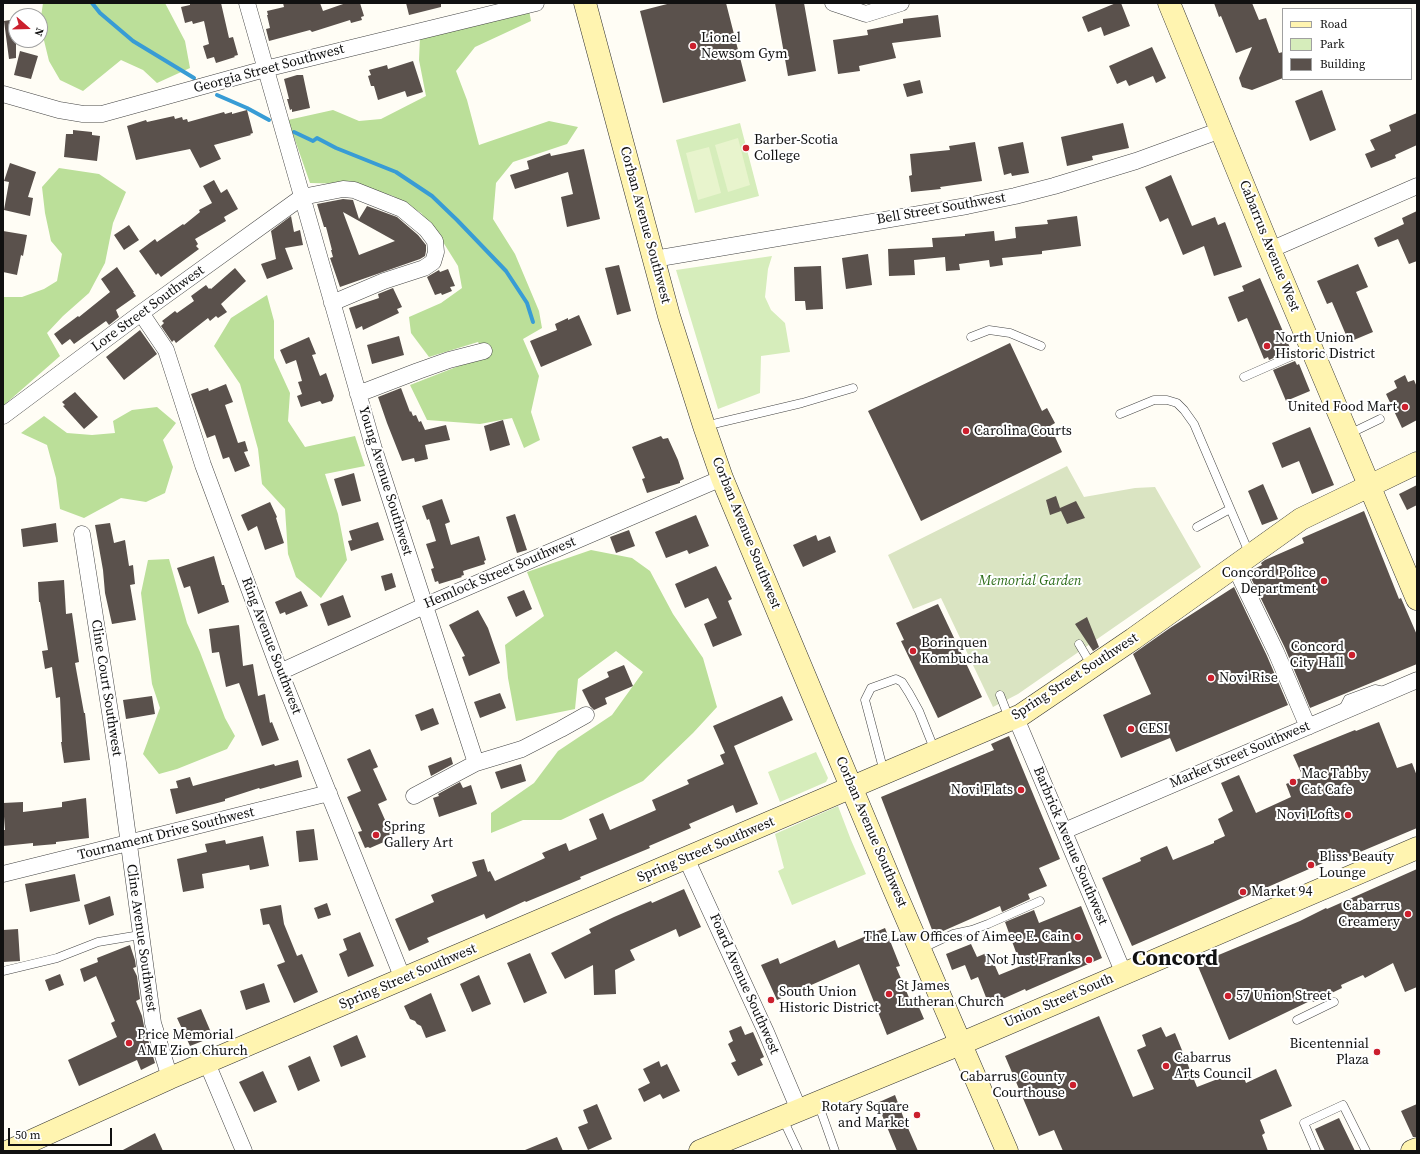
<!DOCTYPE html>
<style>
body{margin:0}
#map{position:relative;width:1420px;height:1154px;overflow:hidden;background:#fffdf5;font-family:"Source Serif 4",serif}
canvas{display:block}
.frame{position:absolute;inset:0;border:4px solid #111;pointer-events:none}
.legend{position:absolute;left:1282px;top:8px;width:130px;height:72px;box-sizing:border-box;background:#fff;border:1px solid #a0a0a0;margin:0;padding:5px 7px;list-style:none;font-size:12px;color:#111}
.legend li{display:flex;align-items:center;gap:8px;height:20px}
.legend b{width:20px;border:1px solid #a0a0a0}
.north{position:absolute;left:8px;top:8px;width:40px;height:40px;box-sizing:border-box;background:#fff;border:1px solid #a0a0a0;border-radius:50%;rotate:110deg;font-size:11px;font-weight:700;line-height:16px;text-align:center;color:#111}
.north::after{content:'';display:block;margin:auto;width:14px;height:18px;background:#cb1f2d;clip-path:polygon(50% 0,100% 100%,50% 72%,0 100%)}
.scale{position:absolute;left:8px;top:1128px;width:104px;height:18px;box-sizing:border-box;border:2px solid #111;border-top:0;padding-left:5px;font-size:12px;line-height:14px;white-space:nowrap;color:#111;-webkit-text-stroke:3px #fff;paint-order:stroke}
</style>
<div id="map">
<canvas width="1420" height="1154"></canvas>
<div class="frame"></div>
<ul class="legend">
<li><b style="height:5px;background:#fff4b0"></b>Road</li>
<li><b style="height:11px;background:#d6edbb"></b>Park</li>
<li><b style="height:11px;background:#5a514c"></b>Building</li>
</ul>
<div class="north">N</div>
<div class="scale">50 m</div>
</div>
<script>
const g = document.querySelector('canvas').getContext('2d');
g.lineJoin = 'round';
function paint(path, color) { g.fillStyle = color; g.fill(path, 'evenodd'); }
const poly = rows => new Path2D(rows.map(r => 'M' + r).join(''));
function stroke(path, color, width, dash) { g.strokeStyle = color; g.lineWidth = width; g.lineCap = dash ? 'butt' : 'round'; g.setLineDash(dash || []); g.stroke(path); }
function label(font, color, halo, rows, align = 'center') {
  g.font = font + ' "Source Serif 4",serif'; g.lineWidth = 4; g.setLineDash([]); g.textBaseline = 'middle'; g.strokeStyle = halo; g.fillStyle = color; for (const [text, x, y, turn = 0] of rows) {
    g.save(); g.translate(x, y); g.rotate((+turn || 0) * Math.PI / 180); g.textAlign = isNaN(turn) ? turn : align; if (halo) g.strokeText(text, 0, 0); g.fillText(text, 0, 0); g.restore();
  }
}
const green = poly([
 [740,123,759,196,695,213,676,140],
 [772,256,768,269,765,297,771,310,785,323,790,352,761,356,760,393,718,409,676,270],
 [816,752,828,778,826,782,780,802,768,772],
 [838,806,851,840,866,874,792,905,778,871,784,868,775,834]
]);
const forest = poly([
 [43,3,165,3,185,41,190,68,157,83,143,70,121,60,83,91,60,80,49,61,40,24],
 [529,10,531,21,475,47,456,71,467,100,479,145,549,121,578,127,567,144,513,162,496,183,493,219,515,254,539,311,542,328,523,339,539,376,531,412,540,440,524,448,512,418,480,424,427,420,410,385,487,355,478,342,429,357,411,333,409,317,441,303,462,288,458,266,443,242,421,213,393,196,352,184,310,183,288,120,333,110,359,121,381,119,426,96,419,60,420,37],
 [59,168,99,174,126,192,113,223,105,263,89,293,63,316,47,333,60,356,3,406,3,297,22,297,44,289,57,281,62,254,51,241,45,213,42,187],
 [267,295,274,321,274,358,290,393,288,421,305,447,355,436,365,466,325,474,338,514,347,560,321,598,296,577,288,554,285,509,262,484,258,449,240,384,214,346,231,318],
 [157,407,176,423,163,440,173,467,165,493,146,502,121,498,84,518,60,509,56,478,47,445,21,433,44,416,67,433,92,435,115,433,113,421,132,410],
 [591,550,632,558,650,571,673,614,703,658,717,707,693,733,643,781,561,820,523,820,491,833,491,813,534,783,558,751,612,715,643,672,616,651,578,679,575,709,516,721,508,678,505,645,544,616,527,572],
 [169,559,187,623,200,652,225,718,235,736,227,749,177,769,159,774,143,754,160,708,152,684,141,593,148,560]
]);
const cemetery = poly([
 [1067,466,1084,497,1135,488,1155,487,1201,567,1018,694,993,707,941,598,913,609,888,555]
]);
const pitch = poly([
 [738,138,750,185,728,192,715,145],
 [709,147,721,193,698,200,686,153]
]);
const stream = poly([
 [92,3,100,13,133,41,194,78],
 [217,95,247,108,269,120],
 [294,132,313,141,317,138,336,148,396,172,432,196,457,220,506,271,527,303,533,322]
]);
const building = poly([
 [190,3,221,3,229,38,233,37,238,55,234,56,235,57,216,63,214,57,207,59,203,46,209,44,204,21,193,24,192,21,185,23,181,7,190,5],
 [283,3,320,3,323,11,346,3,360,3,364,16,361,17,362,20,351,23,350,20,312,32,310,30,269,41,266,29,270,28,267,15,268,15,267,11,284,7],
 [406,3,441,3,441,7,409,15],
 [671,3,726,3,746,81,663,103,640,11],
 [775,3,804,3,816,71,788,76],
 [1116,3,1121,3,1130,26,1104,36,1101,27,1088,32,1082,17],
 [1214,3,1252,3,1259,20,1266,18,1279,53,1283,52,1283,78,1252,90,1242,87,1239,78,1252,47,1236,53,1221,16,1219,17],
 [938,15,941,37,892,43,896,58,859,66,860,71,838,74,833,40,868,35,867,30,903,23,903,19],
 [16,19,16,58,9,59,4,21],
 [1152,47,1166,78,1156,83,1153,76,1129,86,1126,80,1117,84,1109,66],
 [20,51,38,56,31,79,14,75],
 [413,61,423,92,407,97,405,91,378,100,374,86,371,86,368,76,371,75,369,70,387,65,388,69],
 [297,75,303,75,310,108,292,112,292,109,290,110,287,99,289,99,284,79],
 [920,80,923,93,907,97,903,84],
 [1322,90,1336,130,1310,141,1295,101],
 [247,110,253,133,250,134,251,135,214,145,221,159,200,168,190,149,136,160,127,126,146,120,147,122,174,116,175,119,182,117,183,120,187,119,188,122,224,112,225,114,232,112,232,114],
 [1417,113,1417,145,1395,155,1396,158,1371,168,1365,154,1375,150,1370,140,1391,131,1389,125],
 [1123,123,1129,148,1092,156,1093,160,1067,166,1061,137],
 [73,130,92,132,92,135,100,136,97,161,64,157,66,134,73,134],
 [975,142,982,181,940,187,941,189,911,192,909,176,912,175,910,154,950,150,949,146],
 [1023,142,1029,173,1012,176,1011,173,1004,175,998,147],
 [584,149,600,219,567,227,561,197,573,194,568,172,515,189,510,175,529,169,527,161,550,153,551,156],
 [10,163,36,172,28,197,33,198,30,216,4,210,9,182,4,181],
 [1171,175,1192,226,1215,217,1218,225,1225,222,1242,267,1214,276,1204,246,1183,255,1168,218,1160,222,1145,187],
 [214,180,221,193,227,189,238,209,224,217,226,221,195,239,198,244,196,246,199,249,161,277,158,273,156,275,139,251,155,239,157,242,183,224,184,225,200,212,199,210,212,203,203,186],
 [343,199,353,200,359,219,367,206,397,217,418,235,426,245,426,251,425,256,420,259,340,287,330,258,333,257,331,250,332,250,326,227,324,227,317,204],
 [343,212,359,221,395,241,359,255],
 [1417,211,1417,261,1409,264,1398,239,1378,247,1374,238,1404,224,1402,218],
 [291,216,294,232,300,230,303,245,285,248,293,269,267,279,261,264,276,259,271,231],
 [1077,216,1081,246,1042,251,1042,254,1002,258,1003,265,990,267,989,260,959,264,960,270,946,271,945,257,914,260,915,275,889,276,888,249,933,247,932,238,965,236,965,234,994,231,995,241,1016,238,1015,227,1048,224,1047,220],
 [129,225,139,240,124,250,114,235],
 [3,231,27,235,23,256,21,255,17,275,3,272],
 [868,254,872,285,846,289,842,258],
 [1358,264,1368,287,1356,292,1373,332,1349,342,1332,302,1327,304,1317,281],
 [619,265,631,311,617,315,605,268],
 [821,266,823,309,806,310,805,301,795,301,794,267],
 [117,267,134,292,133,292,136,296,116,310,119,317,109,325,106,321,74,344,70,339,62,345,54,334,78,316,79,317,110,292,101,279],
 [235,268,246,281,221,304,227,312,218,318,216,316,210,321,208,318,176,343,174,340,172,342,161,326,164,323,162,321,175,311,177,313,194,301,191,296,206,285,209,289,210,288,211,289],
 [448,269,455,286,450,287,452,291,442,295,441,293,435,295,427,277,439,270,440,272],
 [1260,278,1291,350,1269,360,1268,357,1264,359,1247,318,1238,322,1228,297,1244,291,1242,286],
 [393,288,402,307,397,309,399,313,363,330,362,326,356,329,349,308,379,298,378,294],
 [579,315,592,345,541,367,530,341,557,330,555,324,568,318,568,320],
 [140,330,157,354,124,380,106,357],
 [399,336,404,355,372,364,367,345],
 [309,337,316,354,312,355,320,376,326,373,334,396,332,401,322,404,320,401,301,407,297,396,302,394,298,382,302,381,296,360,286,364,280,350],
 [1010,343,1042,411,1047,408,1055,423,1050,426,1062,452,921,521,868,411],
 [1295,361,1297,365,1299,364,1310,391,1286,401,1273,370],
 [1405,375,1408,382,1414,380,1417,387,1417,420,1402,428,1386,394,1397,388,1394,381],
 [226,384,233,402,225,405,238,443,245,441,248,451,244,452,250,466,235,472,229,457,223,459,215,435,207,438,191,394,208,388,209,391],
 [401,388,410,412,411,411,413,416,416,415,419,422,421,421,425,430,446,425,450,440,425,445,428,459,415,462,414,458,402,461,387,423,378,397],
 [75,392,98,417,84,429,63,406,65,405,62,402],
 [503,420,510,445,490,451,484,426],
 [1310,427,1334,485,1312,494,1299,461,1282,468,1272,443],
 [661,436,663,439,668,438,678,460,684,479,680,481,680,483,647,493,642,479,645,478,632,447],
 [354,473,361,501,342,506,334,479],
 [1263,484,1278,519,1262,525,1248,491],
 [1417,485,1417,505,1407,510,1399,494],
 [1056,496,1060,508,1076,501,1085,518,1067,524,1061,511,1050,515,1046,500],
 [442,499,450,522,445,524,451,545,479,536,486,560,484,561,485,564,463,571,464,575,461,576,462,577,439,584,438,581,435,582,431,569,434,568,426,544,436,541,429,519,427,520,422,506],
 [270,502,277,517,276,518,284,543,265,550,257,526,248,531,241,515],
 [1364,511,1399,599,1401,598,1417,635,1417,664,1310,708,1285,648,1250,576,1253,574,1252,570,1262,565,1261,563,1265,560,1304,543,1302,538],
 [515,514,527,550,517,553,506,517],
 [696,515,709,546,689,554,687,550,666,558,655,532],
 [378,522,384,540,351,551,348,541,352,540,349,531],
 [56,523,58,542,23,547,21,529],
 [110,523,114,543,125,540,129,566,133,565,135,584,130,585,136,620,112,624,105,593,103,570,95,525],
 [629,530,635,546,616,553,610,537],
 [816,535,818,541,830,536,836,552,803,567,793,545],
 [214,556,222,585,224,585,229,602,198,614,190,586,184,588,177,568],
 [716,566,732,599,728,601,742,635,713,647,704,624,717,618,708,598,685,608,675,584],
 [392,573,396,587,385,591,381,576],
 [64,580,66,614,72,613,79,662,75,663,84,713,85,713,90,760,64,763,61,742,62,742,60,697,56,698,52,667,45,669,42,651,48,650,40,602,39,602,38,582],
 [1234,587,1267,656,1288,705,1176,752,1170,738,1121,758,1103,715,1151,694,1133,654,1170,628],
 [524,590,532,609,516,617,507,597],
 [301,591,308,606,286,615,285,612,280,614,275,602],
 [343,595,351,617,328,626,320,604],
 [938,604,982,697,938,718,901,641,904,640,896,623],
 [478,610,488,628,500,663,469,676,462,657,465,656,449,625],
 [1087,617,1099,647,1093,651,1075,624],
 [239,625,243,666,253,664,258,696,265,694,270,723,272,722,279,740,262,746,239,683,226,687,219,652,212,653,209,629],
 [624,665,633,686,605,698,607,704,594,710,590,706,582,690,609,677,607,672],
 [500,693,506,708,480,718,474,702],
 [152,696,155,714,126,719,123,700],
 [782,696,793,720,734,746,758,804,736,813,733,805,689,824,691,828,649,846,650,848,580,877,581,879,526,902,525,901,486,919,484,914,427,938,429,942,409,951,395,919,434,902,431,895,477,876,472,862,484,859,488,872,490,871,495,881,545,858,542,853,566,843,569,851,597,839,589,819,603,813,610,830,656,810,652,800,689,784,687,780,724,764,720,755,725,753,713,726],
 [433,708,439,724,421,731,415,715],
 [1379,722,1397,768,1412,763,1417,776,1417,828,1341,860,1339,856,1132,946,1102,878,1141,861,1140,858,1167,846,1173,860,1214,843,1214,841,1225,836,1218,819,1233,811,1221,783,1239,775,1256,813,1291,797,1286,784,1303,777,1293,755,1355,730,1356,731],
 [1009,736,1060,859,1039,868,1047,886,1028,894,1030,899,1002,912,1000,906,934,935,881,797,994,750,991,744],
 [370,749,378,767,373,769,387,800,378,804,393,838,370,848,368,847,365,848,358,832,362,831,347,797,361,791,347,759],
 [451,757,453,764,431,776,428,766],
 [298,760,302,777,260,789,259,788,225,799,225,801,176,814,170,789,178,788,176,781,190,777,193,786,274,764,275,766],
 [521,764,526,781,501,789,495,772],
 [460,782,463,788,471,785,477,804,439,817,433,798,439,796,438,794],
 [86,798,89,838,56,842,56,844,33,846,33,843,3,846,3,830,5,830,3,803,23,802,23,812,62,807,62,802],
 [314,829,318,860,299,862,296,831],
 [263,836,269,866,250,870,249,865,202,874,204,888,183,892,177,859,207,852,205,844,225,840,226,844],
 [1417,869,1417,987,1405,992,1393,963,1365,978,1363,975,1341,985,1342,988,1313,1002,1312,1000,1229,1040,1197,964,1300,921,1326,908,1327,909],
 [75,874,80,901,30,912,25,884],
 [684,889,701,927,679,937,676,929,630,950,635,960,615,970,616,994,594,995,593,965,565,979,551,953,591,933,589,929,614,917,651,901,652,903],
 [110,896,114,915,89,925,84,905],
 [327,903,331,915,318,919,314,908],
 [281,905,284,924,297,956,302,954,318,992,294,1003,277,965,285,962,269,924,263,925,260,909],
 [1081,906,1102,958,1026,991,1025,989,989,1005,978,977,971,980,965,965,952,970,946,954,971,944,977,957,989,952,999,975,1021,966,1005,922,1034,910,1039,923],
 [885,928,900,966,896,967,913,1007,918,1005,924,1019,887,1035,859,964,777,1000,761,965,778,958,780,964,835,940,838,948],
 [18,929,20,961,3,962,3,930],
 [360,932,374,966,348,977,339,954,347,950,343,939],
 [130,945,135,960,136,967,133,968,137,976,140,999,136,1001,142,1016,144,1026,155,1063,141,1070,137,1060,79,1086,68,1060,117,1037,111,1023,115,1021,96,976,84,982,80,969,98,962,97,958],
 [530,953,547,993,524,1003,507,963],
 [60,974,64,985,49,991,45,980],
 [479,975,491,1004,472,1012,460,984],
 [264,983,270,1002,246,1010,240,991],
 [431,993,446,1031,426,1038,421,1026,417,1024,415,1021,410,1019,404,1006],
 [201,1009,213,1037,190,1046,177,1018],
 [1099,1016,1133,1097,1154,1089,1137,1050,1146,1046,1142,1035,1161,1027,1166,1037,1175,1033,1197,1087,1241,1070,1246,1083,1276,1069,1292,1106,1260,1120,1265,1133,1262,1135,1268,1151,1063,1151,1054,1130,1039,1136,1005,1056],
 [741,1026,745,1035,753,1032,764,1057,760,1059,763,1065,738,1076,731,1063,736,1061,728,1044,733,1041,729,1031],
 [357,1035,366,1057,341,1067,333,1046],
 [310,1056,320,1081,298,1091,288,1066],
 [659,1061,661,1067,667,1064,680,1091,663,1099,660,1094,644,1102,638,1089,650,1083,643,1069],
 [263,1071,277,1102,254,1112,239,1082],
 [895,1095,904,1119,918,1151,897,1151,877,1103],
 [597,1104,612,1139,588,1150,578,1127,588,1123,583,1110],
 [1417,1104,1417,1137,1413,1137,1401,1111],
 [1339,1118,1355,1151,1325,1151,1315,1129],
 [155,1133,163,1151,121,1151],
 [557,1137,563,1151,525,1151,525,1150]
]);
const lane = poly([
 [971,337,989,330,1010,333,1041,346],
 [1244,377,1310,348],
 [1120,414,1154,400,1167,400,1177,403,1184,410,1194,424,1250,555],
 [705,426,802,403,853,388],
 [1349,434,1380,419],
 [1197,527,1230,509],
 [1079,644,1092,666],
 [1000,695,1009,718],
 [1342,711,1348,699,1375,689,1384,691],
 [884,772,865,700,871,688,896,679,902,682,909,693,919,711,935,751],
 [921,949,953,934,972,930,988,924,1040,901],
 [3,971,57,958,98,942,140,935],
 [1297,1020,1334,1002],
 [818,1103,835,1151],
 [782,1117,798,1151],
 [1316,1151,1304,1123,1343,1105,1366,1151]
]);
const street = poly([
 [247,3,374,449,476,763],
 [833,3,866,14,901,3],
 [3,94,59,110,83,114,102,114,265,69,536,3],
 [1270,250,1417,186],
 [654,259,967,206,1015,196,1054,186,1136,161,1221,130],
 [141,313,166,350,203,465,280,672,403,979],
 [358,394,418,371,449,360,484,351],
 [3,416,141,313,302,197,343,189,354,190,402,209,426,229,435,241,436,252,433,262,424,268,384,281,332,303],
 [82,534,118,763,153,1023,170,1078],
 [1235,567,1276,652,1308,727],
 [280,672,424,606,722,478],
 [1016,718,1124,974],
 [414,796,476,763,522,749,561,729,586,715],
 [1064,831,1417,680],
 [686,858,766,1032,799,1110],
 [3,874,329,793],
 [207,1063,244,1151]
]);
const secondary = poly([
 [585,3,669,316,704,426,722,478,893,887,1007,1151],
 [1169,3,1270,250,1417,599],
 [9,1151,170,1078,1021,715,1133,639,1301,519,1417,463],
 [700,1151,960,1044,1417,848],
 [1412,1151,1417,1149]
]);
const markers = [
 [693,46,4,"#cb1f2d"],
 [746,148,4,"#cb1f2d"],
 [1267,346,4,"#cb1f2d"],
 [1405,407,4,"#cb1f2d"],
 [966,431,4,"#cb1f2d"],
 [1324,581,4,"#cb1f2d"],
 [913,651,4,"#cb1f2d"],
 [1352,655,4,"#cb1f2d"],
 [1211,678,4,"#cb1f2d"],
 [1131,729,4,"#cb1f2d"],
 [1293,782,4,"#cb1f2d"],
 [1021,790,4,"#cb1f2d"],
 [1348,815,4,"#cb1f2d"],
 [376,835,4,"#cb1f2d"],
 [1311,865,4,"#cb1f2d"],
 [1243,892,4,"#cb1f2d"],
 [1408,914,4,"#cb1f2d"],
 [1078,937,4,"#cb1f2d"],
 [1089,960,4,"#cb1f2d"],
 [889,994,4,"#cb1f2d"],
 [1228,996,4,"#cb1f2d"],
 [771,1000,4,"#cb1f2d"],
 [129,1043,4,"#cb1f2d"],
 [1377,1052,4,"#cb1f2d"],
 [1166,1066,4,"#cb1f2d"],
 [1073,1085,4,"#cb1f2d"],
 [917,1115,4,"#cb1f2d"]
];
const poiNames = [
 ["Lionel",701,38],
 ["Newsom Gym",701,54],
 ["Barber-Scotia",754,140],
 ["College",754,156],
 ["North Union",1275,338],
 ["Historic District",1275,354],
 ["United Food Mart",1397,407,"right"],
 ["Carolina Courts",974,431],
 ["Concord Police",1316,573,"right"],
 ["Department",1316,589,"right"],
 ["Borinquen",921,643],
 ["Kombucha",921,659],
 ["Concord",1344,647,"right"],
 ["City Hall",1344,663,"right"],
 ["Novi Rise",1219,678],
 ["CESI",1139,729],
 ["Mac Tabby",1301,774],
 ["Cat Cafe",1301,790],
 ["Novi Flats",1013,790,"right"],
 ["Novi Lofts",1340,815,"right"],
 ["Spring",384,827],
 ["Gallery Art",384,843],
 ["Bliss Beauty",1319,857],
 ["Lounge",1319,873],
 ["Market 94",1251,892],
 ["Cabarrus",1400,906,"right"],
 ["Creamery",1400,922,"right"],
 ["The Law Offices of Aimee E. Cain",1070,937,"right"],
 ["Not Just Franks",1081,960,"right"],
 ["St James",897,986],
 ["Lutheran Church",897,1002],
 ["South Union",779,992],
 ["Historic District",779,1008],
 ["57 Union Street",1236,996],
 ["Price Memorial",137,1035],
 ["AME Zion Church",137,1051],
 ["Bicentennial",1369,1044,"right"],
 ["Plaza",1369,1060,"right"],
 ["Cabarrus",1174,1058],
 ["Arts Council",1174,1074],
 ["Cabarrus County",1065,1077,"right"],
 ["Courthouse",1065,1093,"right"],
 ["Rotary Square",909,1107,"right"],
 ["and Market",909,1123,"right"]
];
const streetNames = [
 ["Georgia Street Southwest",269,69,-15],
 ["Bell Street Southwest",941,209,-10],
 ["Corban Avenue Southwest",645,225,75],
 ["Cabarrus Avenue West",1269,246,68],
 ["Lore Street Southwest",148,309,-36],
 ["Young Avenue Southwest",385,481,73],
 ["Corban Avenue Southwest",746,533,68],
 ["Hemlock Street Southwest",500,573,-23],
 ["Ring Avenue Southwest",271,646,69],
 ["Spring Street Southwest",1075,677,-33],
 ["Cline Court Southwest",106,688,81],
 ["Market Street Southwest",1240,755,-23],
 ["Corban Avenue Southwest",871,832,67],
 ["Tournament Drive Southwest",166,834,-14],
 ["Barbrick Avenue Southwest",1070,846,67],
 ["Spring Street Southwest",706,850,-23],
 ["Cline Avenue Southwest",141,938,82],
 ["Spring Street Southwest",408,977,-23],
 ["Foard Avenue Southwest",744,984,66],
 ["Union Street South",1059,1001,-23]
];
const parkNames = [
 ["Memorial Garden",1030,581]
];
const townNames = [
 ["Concord",1175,959]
];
paint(green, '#d6edbb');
paint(forest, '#bbdf99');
paint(cemetery, '#dae4c2');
paint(pitch, '#e8f4cd');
stroke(stream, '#389cd5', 4);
paint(building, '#5a514c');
stroke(lane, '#444', 9);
stroke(street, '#444', 17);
stroke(secondary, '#333', 23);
stroke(lane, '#fff', 8);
stroke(street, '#fff', 16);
stroke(secondary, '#fff4b0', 22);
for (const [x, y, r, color] of markers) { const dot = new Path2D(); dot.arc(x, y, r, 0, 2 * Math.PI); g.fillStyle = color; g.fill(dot); stroke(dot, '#fff', 1.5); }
label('14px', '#111', '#fff', poiNames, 'left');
label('14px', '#111', '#fff', streetNames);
label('italic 14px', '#2f6e1c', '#fff', parkNames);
label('bold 22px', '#111', '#fff', townNames);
</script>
